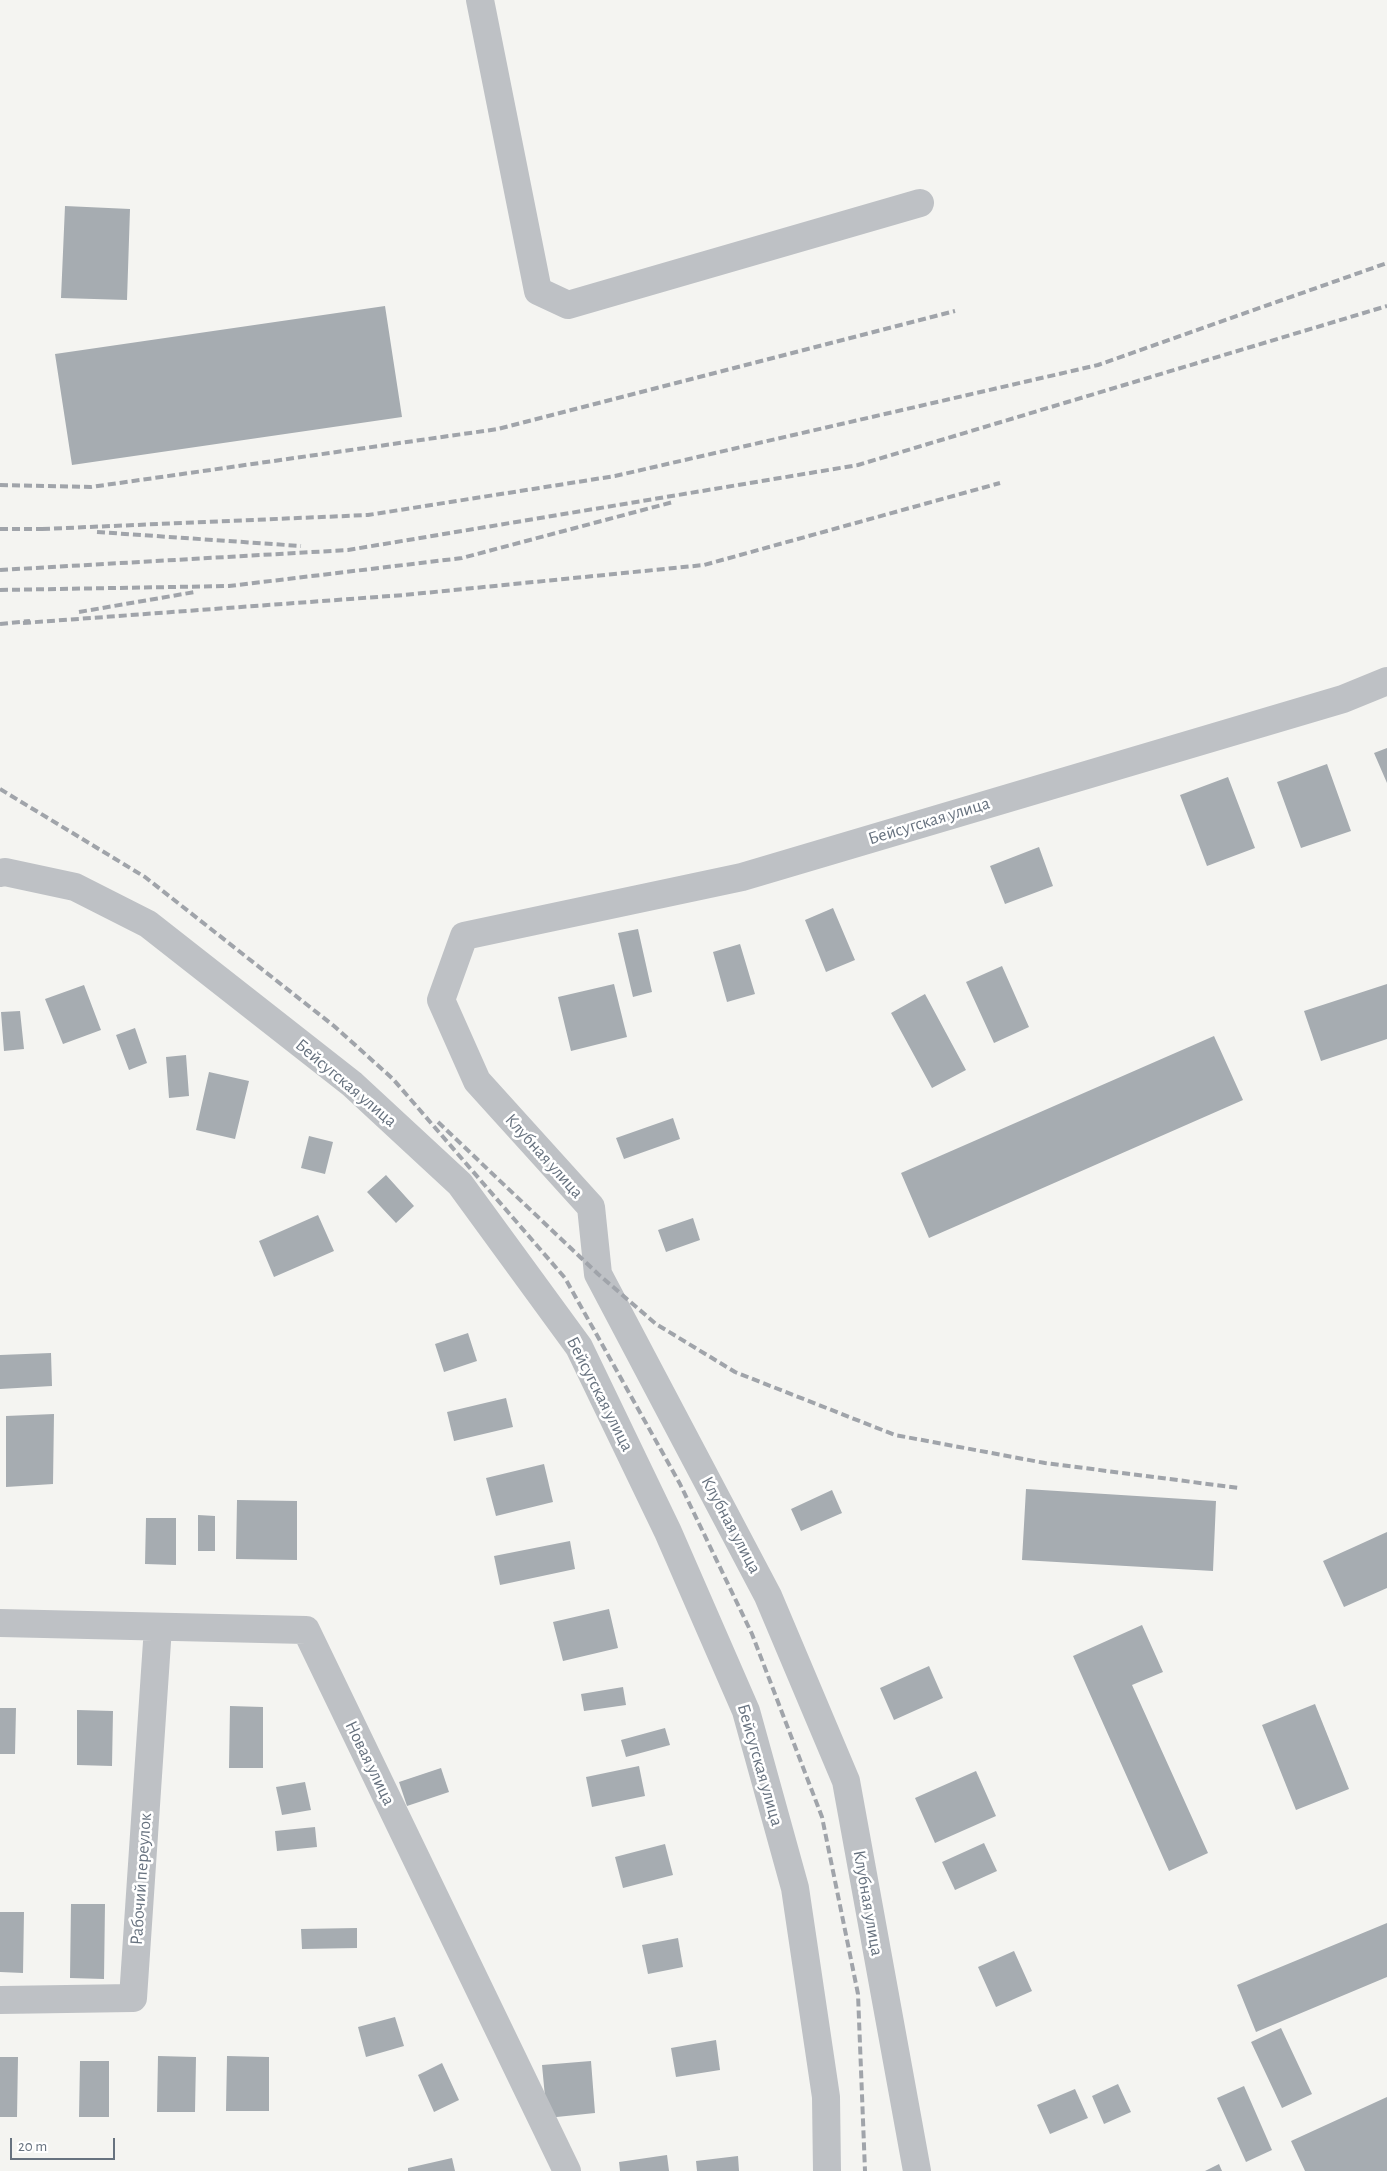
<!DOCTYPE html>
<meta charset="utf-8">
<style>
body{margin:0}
#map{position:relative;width:1387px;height:2171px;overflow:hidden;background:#f4f4f1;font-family:"Alegreya Sans",sans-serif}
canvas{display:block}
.scale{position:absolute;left:10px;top:2138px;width:105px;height:22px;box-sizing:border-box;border:2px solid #67727f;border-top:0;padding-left:6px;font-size:15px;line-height:18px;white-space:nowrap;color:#67727f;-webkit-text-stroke:4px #fff;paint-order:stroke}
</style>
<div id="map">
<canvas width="1387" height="2171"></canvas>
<div class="scale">20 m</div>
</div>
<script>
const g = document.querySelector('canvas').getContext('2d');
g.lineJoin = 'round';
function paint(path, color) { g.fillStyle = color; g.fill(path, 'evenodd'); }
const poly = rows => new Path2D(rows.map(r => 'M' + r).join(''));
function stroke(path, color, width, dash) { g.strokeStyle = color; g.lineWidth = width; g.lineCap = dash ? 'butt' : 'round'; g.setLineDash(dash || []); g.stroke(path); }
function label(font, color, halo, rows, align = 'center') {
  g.font = font + ' "Alegreya Sans",sans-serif'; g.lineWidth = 5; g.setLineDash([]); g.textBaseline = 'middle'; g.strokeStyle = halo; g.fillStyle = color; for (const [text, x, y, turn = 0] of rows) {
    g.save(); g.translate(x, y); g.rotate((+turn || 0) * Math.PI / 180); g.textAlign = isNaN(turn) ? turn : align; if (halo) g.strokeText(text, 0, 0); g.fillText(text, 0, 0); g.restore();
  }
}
const building = poly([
 [65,206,130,209,127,300,61,298],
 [385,306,402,417,72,465,55,354],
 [1387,748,1387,783,1374,753],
 [1327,764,1351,831,1301,848,1277,782],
 [1228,777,1255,848,1207,866,1180,795],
 [1039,847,1053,886,1005,904,990,866],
 [833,908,855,960,826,972,805,920],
 [638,929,652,992,633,997,618,933],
 [740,944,755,994,727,1002,713,952],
 [1002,966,1029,1027,994,1043,966,982],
 [614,984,627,1037,571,1051,558,997],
 [1387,984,1387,1039,1321,1061,1304,1011],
 [84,985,101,1030,63,1044,45,999],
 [925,994,966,1070,932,1088,891,1013],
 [20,1011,24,1049,4,1051,1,1012],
 [135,1028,147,1063,129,1070,116,1035],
 [1214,1036,1243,1100,929,1238,901,1173],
 [186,1055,189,1096,169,1098,166,1057],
 [209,1072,249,1081,235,1139,196,1130],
 [673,1118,680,1139,624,1159,616,1138],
 [309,1136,333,1142,325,1174,301,1168],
 [386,1175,414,1206,396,1223,367,1192],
 [318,1215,334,1251,274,1277,259,1241],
 [693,1218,700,1240,666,1252,658,1230],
 [468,1333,477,1361,444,1372,435,1344],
 [51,1353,52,1386,0,1389,0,1355],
 [506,1398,513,1427,454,1441,447,1412],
 [54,1414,53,1484,6,1487,6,1416],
 [544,1464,553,1502,496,1516,486,1478],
 [1026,1489,1216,1501,1213,1571,1022,1560],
 [832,1490,842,1513,801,1531,791,1509],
 [237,1500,297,1501,297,1560,236,1559],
 [198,1515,215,1516,215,1551,198,1551],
 [146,1518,176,1518,176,1565,145,1564],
 [1387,1532,1387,1588,1344,1607,1323,1561],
 [570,1541,575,1569,500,1585,494,1556],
 [609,1609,618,1648,563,1661,553,1622],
 [1142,1625,1163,1672,1132,1685,1208,1853,1169,1871,1073,1656],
 [929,1666,943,1698,894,1720,880,1688],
 [623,1687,626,1705,584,1711,581,1694],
 [1315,1704,1349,1789,1296,1810,1262,1725],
 [230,1706,263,1707,263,1768,229,1768],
 [0,1708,16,1708,15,1754,0,1754],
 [77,1710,113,1711,112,1766,77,1765],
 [665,1728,670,1745,626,1757,621,1740],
 [639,1766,645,1796,592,1807,586,1777],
 [441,1768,449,1792,407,1806,399,1782],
 [976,1771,996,1816,935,1843,915,1798],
 [305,1782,311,1810,282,1815,276,1787],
 [315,1827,317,1847,277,1851,275,1831],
 [984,1843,997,1871,955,1890,942,1862],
 [665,1844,673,1875,623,1888,615,1857],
 [71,1904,105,1904,104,1979,70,1978],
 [0,1912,24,1912,23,1973,0,1972],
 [1387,1923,1387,1977,1256,2032,1237,1985],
 [357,1928,357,1948,302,1949,301,1929],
 [678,1938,683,1967,648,1974,642,1945],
 [1014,1951,1032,1991,996,2007,978,1967],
 [395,2017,404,2046,366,2057,358,2027],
 [1281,2028,1312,2094,1282,2108,1251,2042],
 [716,2040,720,2070,676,2077,671,2048],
 [158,2056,196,2057,195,2112,157,2112],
 [227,2056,269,2057,269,2111,226,2111],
 [0,2057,18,2057,17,2117,0,2117],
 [80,2061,109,2061,109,2117,79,2117],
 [591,2061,595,2113,547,2118,542,2065],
 [442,2063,459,2100,434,2112,418,2075],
 [1118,2084,1131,2112,1104,2124,1092,2096],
 [1244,2086,1272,2150,1246,2162,1217,2098],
 [1075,2089,1088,2118,1050,2134,1037,2105],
 [1387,2097,1387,2171,1305,2171,1291,2141],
 [667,2155,669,2171,620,2171,619,2162],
 [738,2156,739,2171,697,2171,696,2161],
 [452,2158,455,2171,408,2171,408,2168],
 [1219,2164,1222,2171,1205,2171]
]);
const minor = poly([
 [480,0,538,291,568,305,920,203],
 [0,873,5,872,75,887,148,924,352,1084,460,1184,579,1347,668,1532,746,1711,795,1888,826,2097,827,2171],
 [0,1623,306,1630,567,2171],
 [0,2000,133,1998,158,1627],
 [917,2171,846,1781,768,1596,598,1274,591,1207,477,1081,441,1000,464,936,742,877,1343,699,1387,681]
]);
const rail = poly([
 [0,485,91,487,498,429,955,311],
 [0,529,49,529],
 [42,529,368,515,615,476,1098,365,1387,263],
 [97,532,301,546],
 [0,570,348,550,858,465,1387,306],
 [0,590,229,586,462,558,673,502],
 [79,612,195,592],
 [23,623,404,595,704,565,1000,483],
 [0,624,30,621],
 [0,789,145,877,334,1026,393,1079,565,1278,680,1484,752,1634,822,1817,858,1994,865,2171],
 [438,1122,598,1274,656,1324,735,1372,895,1435,1045,1463,1239,1488]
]);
const streetNames = [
 ["Бейсугская улица",929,821,-17],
 ["Бейсугская улица",346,1083,40],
 ["Клубная улица",544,1156,48],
 ["Бейсугская улица",600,1394,63],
 ["Клубная улица",731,1525,62],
 ["Новая улица",370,1763,64],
 ["Бейсугская улица",760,1765,74],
 ["Рабочий переулок",141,1879,-86],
 ["Клубная улица",868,1903,80]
];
paint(building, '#a6acb1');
stroke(minor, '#bec1c5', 28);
stroke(rail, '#a0a4aa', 4, [8, 4]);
label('18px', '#67727f', '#fff', streetNames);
</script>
